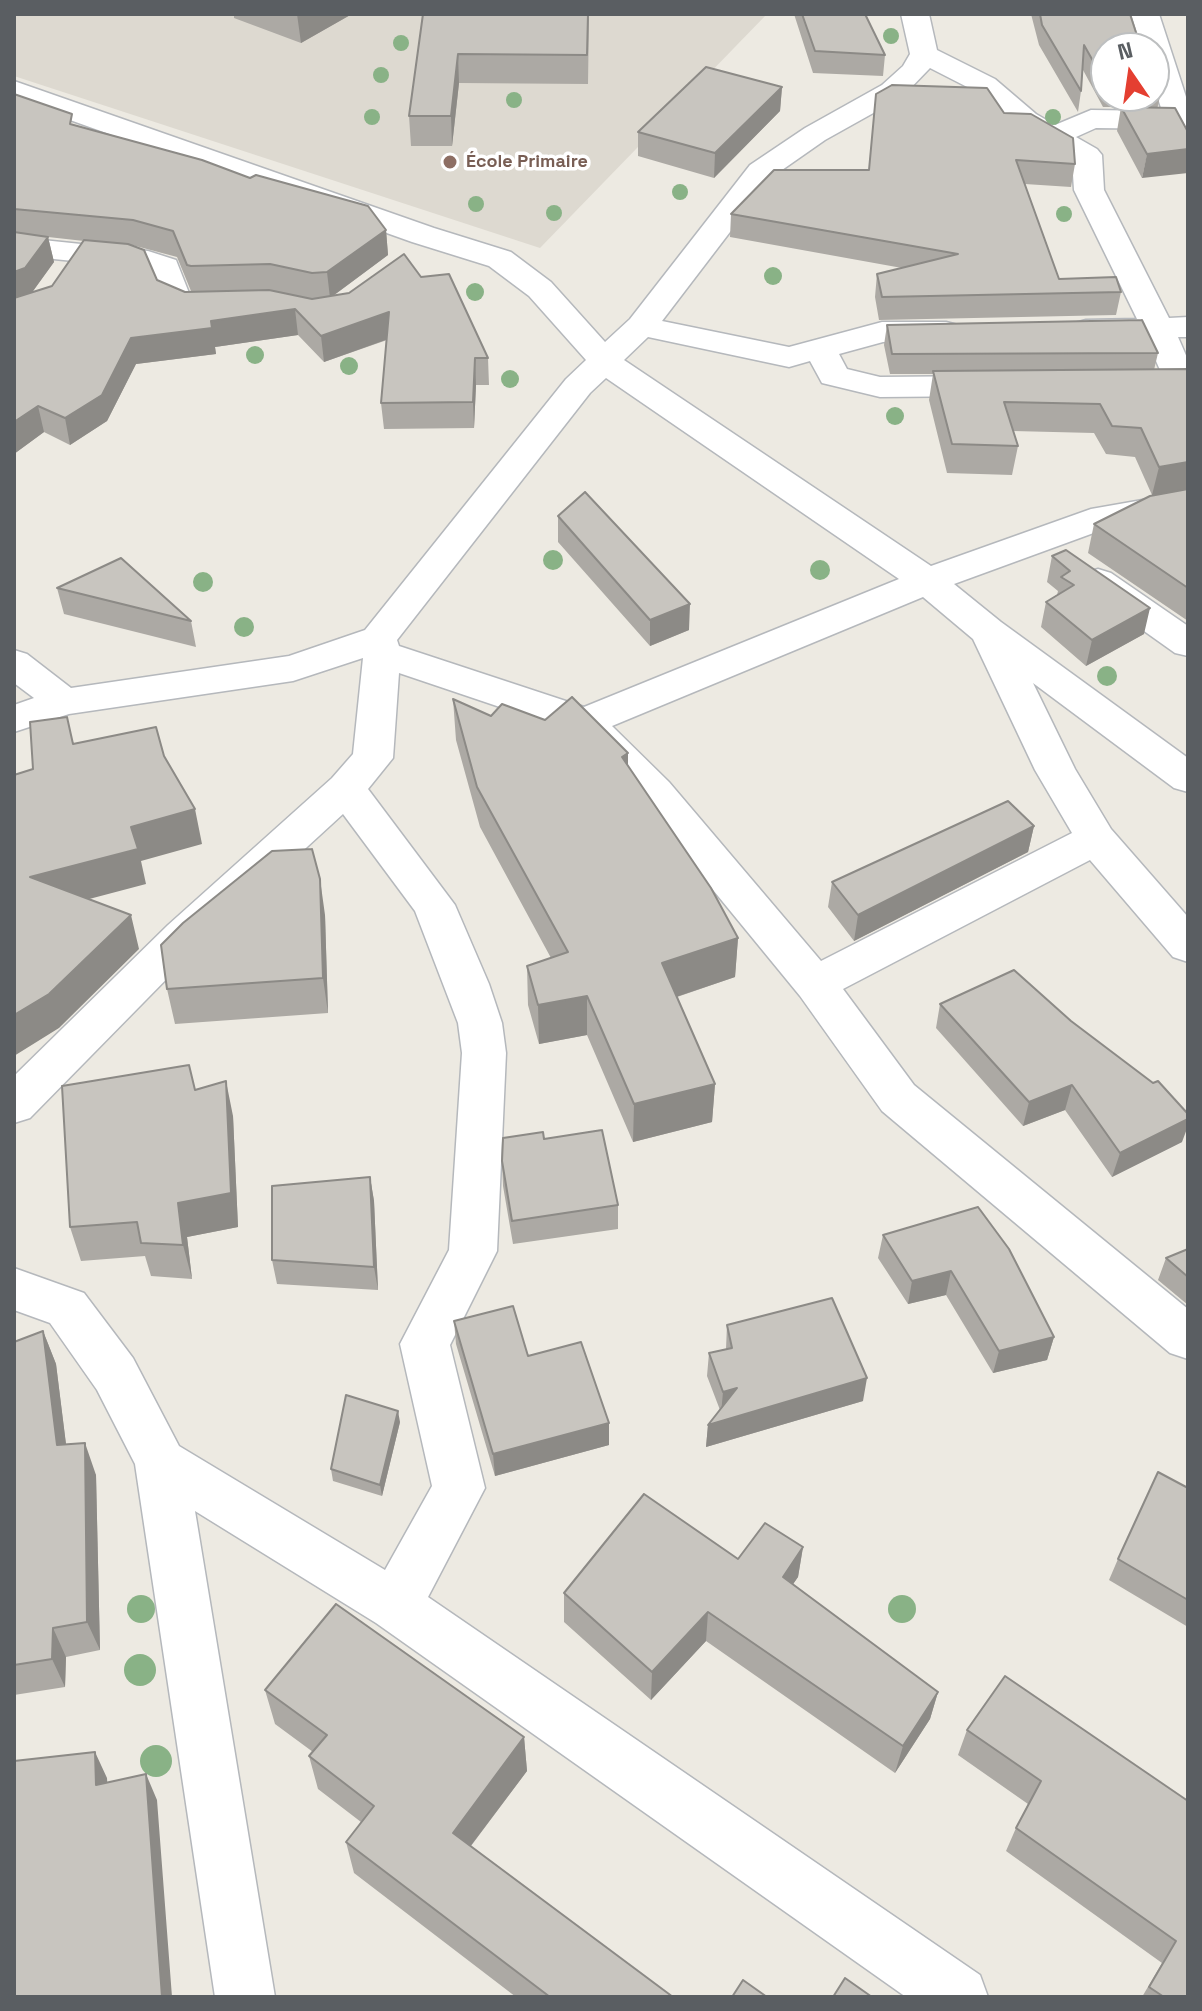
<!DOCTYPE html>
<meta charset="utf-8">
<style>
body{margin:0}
#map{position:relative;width:1202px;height:2011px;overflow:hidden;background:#edeae2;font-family:"Space Grotesk",sans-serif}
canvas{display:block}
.frame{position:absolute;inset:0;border:16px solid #5a5e62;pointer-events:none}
.north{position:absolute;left:1090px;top:32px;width:80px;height:80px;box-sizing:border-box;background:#fff;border:2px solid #bdbfc0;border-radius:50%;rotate:347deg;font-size:22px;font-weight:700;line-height:32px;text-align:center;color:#5a5e62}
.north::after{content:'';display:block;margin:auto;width:28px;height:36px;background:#e43f31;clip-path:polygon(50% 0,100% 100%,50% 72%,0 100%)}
</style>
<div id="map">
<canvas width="1202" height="2011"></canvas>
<div class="frame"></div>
<div class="north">N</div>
</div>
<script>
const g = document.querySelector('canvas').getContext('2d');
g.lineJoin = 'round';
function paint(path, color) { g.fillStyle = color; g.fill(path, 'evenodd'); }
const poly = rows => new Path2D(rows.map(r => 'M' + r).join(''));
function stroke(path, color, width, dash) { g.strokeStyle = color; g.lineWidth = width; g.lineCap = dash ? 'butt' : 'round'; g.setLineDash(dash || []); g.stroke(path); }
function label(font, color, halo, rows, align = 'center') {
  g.font = font + ' "Space Grotesk",sans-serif'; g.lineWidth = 7; g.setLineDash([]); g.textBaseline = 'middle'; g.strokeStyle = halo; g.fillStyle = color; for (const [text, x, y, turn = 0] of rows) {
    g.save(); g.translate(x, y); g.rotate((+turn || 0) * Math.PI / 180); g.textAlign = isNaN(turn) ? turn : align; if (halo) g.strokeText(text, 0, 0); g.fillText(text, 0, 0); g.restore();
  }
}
const education = poly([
 [14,14,767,14,540,248,14,76]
]);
const minor = poly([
 [901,14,929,14,937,50,995,79,1036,114,1055,125,1091,110,1162,111,1154,86,1154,48,1142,48,1131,14,1159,14,1188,103,1188,141,1178,138,1171,129,1096,128,1076,137,1097,149,1102,155,1104,190,1169,318,1188,317,1188,337,1178,337,1188,360,1188,395,1170,393,1146,338,1086,340,1075,337,1070,330,1075,323,1086,320,1137,319,1074,190,1072,159,1016,126,975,91,930,68,902,97,825,140,772,177,662,321,789,347,882,322,946,322,958,325,962,332,958,339,946,342,883,342,839,354,847,369,880,377,990,376,1002,379,1007,386,1002,393,990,396,880,397,822,383,810,361,789,367,648,337,624,360,931,566,1091,509,1188,492,1188,514,1110,527,954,584,1001,622,1188,758,1188,792,1174,788,1033,683,1075,769,1111,829,1188,917,1188,962,1173,957,1090,860,843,989,914,1085,1188,1309,1188,1359,1170,1353,882,1111,800,996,641,802,571,731,399,673,393,758,368,789,455,905,489,984,502,1023,506,1053,497,1251,450,1345,485,1488,428,1597,980,1975,988,1997,906,1997,376,1623,195,1511,275,1997,215,1997,135,1464,97,1390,50,1323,14,1310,14,1268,84,1293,133,1358,179,1446,385,1570,432,1486,400,1344,449,1250,462,1053,458,1023,415,911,343,814,198,947,30,1118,14,1123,14,1076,168,925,332,778,353,754,363,658,293,681,69,714,14,732,14,705,34,698,14,683,14,650,27,654,71,688,289,656,365,630,566,379,586,360,529,296,489,266,412,242,14,100,14,81,434,228,511,252,551,282,605,342,630,319,750,165,805,128,882,85,903,66,910,54,901,14],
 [606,378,899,579,584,707,399,646,397,640,590,393,606,378],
 [923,597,973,639,1035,770,1072,833,821,961,669,782,612,726,923,597],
 [14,237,148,251,176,260,189,293,221,294,232,297,237,304,232,311,221,314,179,312,164,305,151,273,133,267,14,255,14,237],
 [1098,569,1111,573,1188,626,1188,656,1175,653,1085,589,1080,581,1085,573,1098,569]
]);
const trees = [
 [891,36,8],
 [401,43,8],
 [381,75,8],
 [514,100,8],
 [372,117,8],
 [1053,117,8],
 [680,192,8],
 [476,204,8],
 [554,213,8],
 [1064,214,8],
 [773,276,9],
 [475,292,9],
 [255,355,9],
 [349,366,9],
 [510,379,9],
 [895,416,9],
 [553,560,10],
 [820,570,10],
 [203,582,10],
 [244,627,10],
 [1107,676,10],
 [141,1609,14],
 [902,1609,14],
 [140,1670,16],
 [156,1761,16]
];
const wall = poly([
 [234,14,352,14,301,43,234,18],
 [423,14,589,14,588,84,459,83,452,146,411,146,409,116],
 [794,14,865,14,885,55,883,76,813,73],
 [1031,14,1130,14,1106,48,1106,96,1154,96,1154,71,1162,87,1142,178,1117,131,1121,107,1103,107,1083,70,1081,91,1078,112,1039,45],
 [782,87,780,111,714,178,638,156,638,132],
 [14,94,74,125,386,230,388,255,333,296,349,293,421,277,488,358,489,385,476,385,474,428,384,429,381,403,387,340,324,362,298,335,215,347,216,354,136,364,107,421,70,445,44,432,14,454],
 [48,237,84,241,52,286,32,292,54,262],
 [132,245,177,257,191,291,194,292,185,292,157,280],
 [1004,113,1075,164,1071,187,1025,184,1059,279,1121,292,1116,315,879,320,875,297,877,274,902,268,730,237,731,214,869,170],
 [887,325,1158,353,1154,370,1188,369,1188,621,1088,553,1094,524,1152,495,1135,457,1106,454,1094,433,1013,431,1018,446,1012,475,947,473,929,400,933,374,890,374,884,345],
 [558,516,689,630,650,646,558,542],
 [1052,556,1144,634,1086,666,1041,627,1046,602,1057,595,1058,591,1047,582],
 [57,588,191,621,196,647,64,614],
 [453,699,491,716,628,766,738,938,735,977,677,997,715,1084,712,1122,633,1142,587,1035,539,1044,528,1005,527,966,551,958,480,827,456,740],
 [1034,826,1028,852,854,941,828,907,832,882],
 [325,915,328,1013,175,1024,167,989],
 [940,1004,1182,1142,1112,1177,1065,1110,1023,1126,936,1028],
 [195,1090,233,1116,238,1227,187,1237,192,1279,151,1276,145,1256,81,1261,70,1227],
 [544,1139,618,1205,618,1229,513,1244,503,1186,502,1161],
 [370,1177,374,1201,378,1290,277,1284,272,1260],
 [978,1207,1054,1337,1047,1360,993,1373,946,1295,908,1304,878,1258,883,1235],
 [1188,1249,1188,1305,1158,1280,1166,1258],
 [454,1321,528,1356,609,1423,609,1445,495,1476,456,1344],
 [727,1325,863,1401,706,1447,708,1425,720,1410,707,1376,709,1353,726,1349],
 [43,1331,56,1364,66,1445,96,1475,100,1650,66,1657,65,1687,14,1695,14,1342],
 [400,1422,382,1496,333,1481,331,1469],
 [1188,1488,1188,1627,1109,1580,1118,1559],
 [803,1547,798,1577,793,1584,938,1692,930,1719,895,1773,706,1641,651,1700,564,1622,564,1593],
 [265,1690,524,1737,527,1771,471,1846,673,1997,516,1997,354,1873,346,1842,361,1822,318,1789,309,1756,313,1752,275,1724],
 [967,1730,1188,1801,1188,1997,1142,1997,1162,1963,1006,1851,1016,1828,1028,1804,958,1755]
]);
const shadedWall = poly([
 [297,14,352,14,301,43],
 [458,54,459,83,452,146,451,116],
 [782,87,780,111,714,178,715,153],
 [1188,149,1188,173,1142,178,1147,154],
 [386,230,388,255,330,298,327,272],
 [48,237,54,262,31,294,14,300,14,272],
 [295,309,298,335,215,347,216,354,136,364,107,421,70,445,65,418,131,338,211,321],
 [389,312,391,338,324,362,321,336],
 [475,358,476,385,474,428,473,402],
 [38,406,44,432,14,454,14,422],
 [1188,462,1188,490,1152,495,1159,467],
 [690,604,689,630,650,646,650,620],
 [1150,608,1144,634,1086,666,1092,640],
 [628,753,628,793,622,757],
 [195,809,202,844,141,861,146,884,40,912,30,877,131,827],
 [1034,826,1028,852,854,941,858,915],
 [320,879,325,915,328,1013,323,978],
 [131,915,139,949,59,1028,14,1056,14,1015],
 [738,938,735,977,661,1002,662,963],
 [587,996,587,1035,539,1044,538,1005],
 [226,1081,233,1116,238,1227,187,1237,192,1279,183,1245,178,1203],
 [715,1084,712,1122,633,1142,634,1104],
 [1072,1085,1065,1110,1023,1126,1029,1102],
 [1188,1119,1188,1126,1182,1142,1112,1177,1120,1153],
 [370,1177,374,1201,378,1290,374,1267],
 [951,1271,946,1295,908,1304,912,1281],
 [43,1331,56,1364,70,1476,57,1445],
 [1054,1337,1047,1360,993,1373,999,1351],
 [867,1378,863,1401,706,1447,708,1425],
 [737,1388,721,1414,723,1392],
 [398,1411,400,1422,382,1496,380,1485],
 [609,1423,609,1445,495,1476,493,1454],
 [85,1443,96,1475,100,1650,87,1622],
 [803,1547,798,1577,778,1606,783,1577],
 [708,1612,706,1641,651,1700,652,1672],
 [53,1628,66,1657,65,1687,52,1659],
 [938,1692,930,1719,895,1773,903,1746],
 [524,1737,527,1771,457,1864,453,1833],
 [95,1752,107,1778,109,1811,96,1785],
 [146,1774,157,1800,172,1997,162,1997]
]);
const building = poly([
 [423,14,588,14,587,55,458,54,451,116,409,116,423,14],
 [802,14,865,14,885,55,815,51,802,14],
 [1040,14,1130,14,1141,48,1106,48,1106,84,1084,45,1081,91,1042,25,1040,14],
 [706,67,782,87,715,153,638,132,706,67],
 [1156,70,1162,87,1154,87,1154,71,1156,70],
 [892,85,987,88,1004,113,1031,114,1073,138,1075,164,1016,160,1059,279,1116,277,1121,292,882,297,877,274,958,254,731,214,774,170,869,170,876,94,892,85],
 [14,94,72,114,70,124,202,160,250,178,256,175,368,206,386,230,327,272,312,273,270,264,191,266,187,265,173,231,133,220,14,209,14,94],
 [1121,107,1175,108,1188,132,1188,149,1147,154,1121,107],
 [14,232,48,237,25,268,14,272,14,232],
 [84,240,128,244,144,250,157,280,185,292,269,290,312,299,349,293,404,254,421,277,449,274,488,358,475,358,473,402,381,403,389,312,321,336,295,309,211,321,212,328,131,338,102,395,65,418,38,406,14,422,14,298,52,286,84,240],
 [1142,320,1158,353,892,354,887,325,1142,320],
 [1188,369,1188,462,1159,467,1141,428,1112,426,1100,404,1004,402,1018,446,952,444,933,371,1188,369],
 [1188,489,1188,588,1094,524,1150,496,1188,489],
 [585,492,690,604,650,620,558,516,585,492],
 [1066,550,1150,608,1092,640,1046,602,1074,585,1061,577,1070,571,1052,556,1066,550],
 [121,558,191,621,57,588,121,558],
 [572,697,628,753,622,757,711,888,738,938,662,963,715,1084,634,1104,587,996,538,1005,527,966,568,952,477,787,453,699,491,716,502,704,545,720,572,697],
 [67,717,73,744,156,727,164,756,195,809,131,827,138,849,30,877,131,915,49,994,14,1015,14,775,33,769,30,722,67,717],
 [1008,801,1034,826,858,915,832,882,1008,801],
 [312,849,320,879,323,978,167,989,161,945,183,923,272,851,312,849],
 [1014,970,1071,1021,1153,1083,1158,1081,1188,1114,1188,1119,1120,1153,1072,1085,1029,1102,940,1004,1014,970],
 [189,1065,195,1090,226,1081,231,1193,178,1203,183,1245,141,1243,137,1222,70,1227,62,1086,189,1065],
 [602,1130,618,1205,512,1221,502,1161,503,1138,543,1132,544,1139,602,1130],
 [370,1177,374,1267,272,1260,272,1186,370,1177],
 [978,1207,1009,1249,1054,1337,999,1351,951,1271,912,1281,883,1235,978,1207],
 [1188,1249,1188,1277,1166,1258,1188,1249],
 [832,1298,867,1378,708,1425,737,1388,723,1392,709,1353,732,1348,727,1325,832,1298],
 [513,1306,528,1356,581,1342,609,1423,493,1454,454,1321,513,1306],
 [43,1331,57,1445,85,1443,87,1622,53,1628,52,1659,14,1665,14,1342,43,1331],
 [346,1395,398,1411,380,1485,331,1469,346,1395],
 [1158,1472,1188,1488,1188,1600,1118,1559,1158,1472],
 [644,1494,738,1559,765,1523,803,1547,783,1577,938,1692,903,1746,708,1612,652,1672,564,1593,644,1494],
 [336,1604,524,1737,453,1833,673,1997,550,1997,346,1842,374,1806,309,1756,327,1735,265,1690,336,1604],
 [1005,1676,1188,1801,1188,1997,1164,1997,1149,1987,1176,1941,1016,1828,1041,1781,967,1730,1005,1676],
 [95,1752,96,1785,146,1774,162,1997,14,1997,14,1761,95,1752],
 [845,1978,872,1997,833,1997,845,1978],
 [743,1980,767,1997,732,1997,743,1980]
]);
const markers = [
 [450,162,8,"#8d6e63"]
];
const farEducationnames = [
 ["École Primaire",466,162]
];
paint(education, '#ddd9d0');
stroke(minor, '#b5b8bc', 3);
paint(minor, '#fff');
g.fillStyle = '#89b286';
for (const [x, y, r] of trees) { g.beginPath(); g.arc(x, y, r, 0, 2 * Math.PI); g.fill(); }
paint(wall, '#aca9a4');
paint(shadedWall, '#8c8a86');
paint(building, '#c8c5bf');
stroke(building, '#8c8a86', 2);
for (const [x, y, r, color] of markers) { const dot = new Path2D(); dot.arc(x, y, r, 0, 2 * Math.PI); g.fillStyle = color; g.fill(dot); stroke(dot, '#fff', 3); }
label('bold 18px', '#785e54', '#fff', farEducationnames, 'left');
</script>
